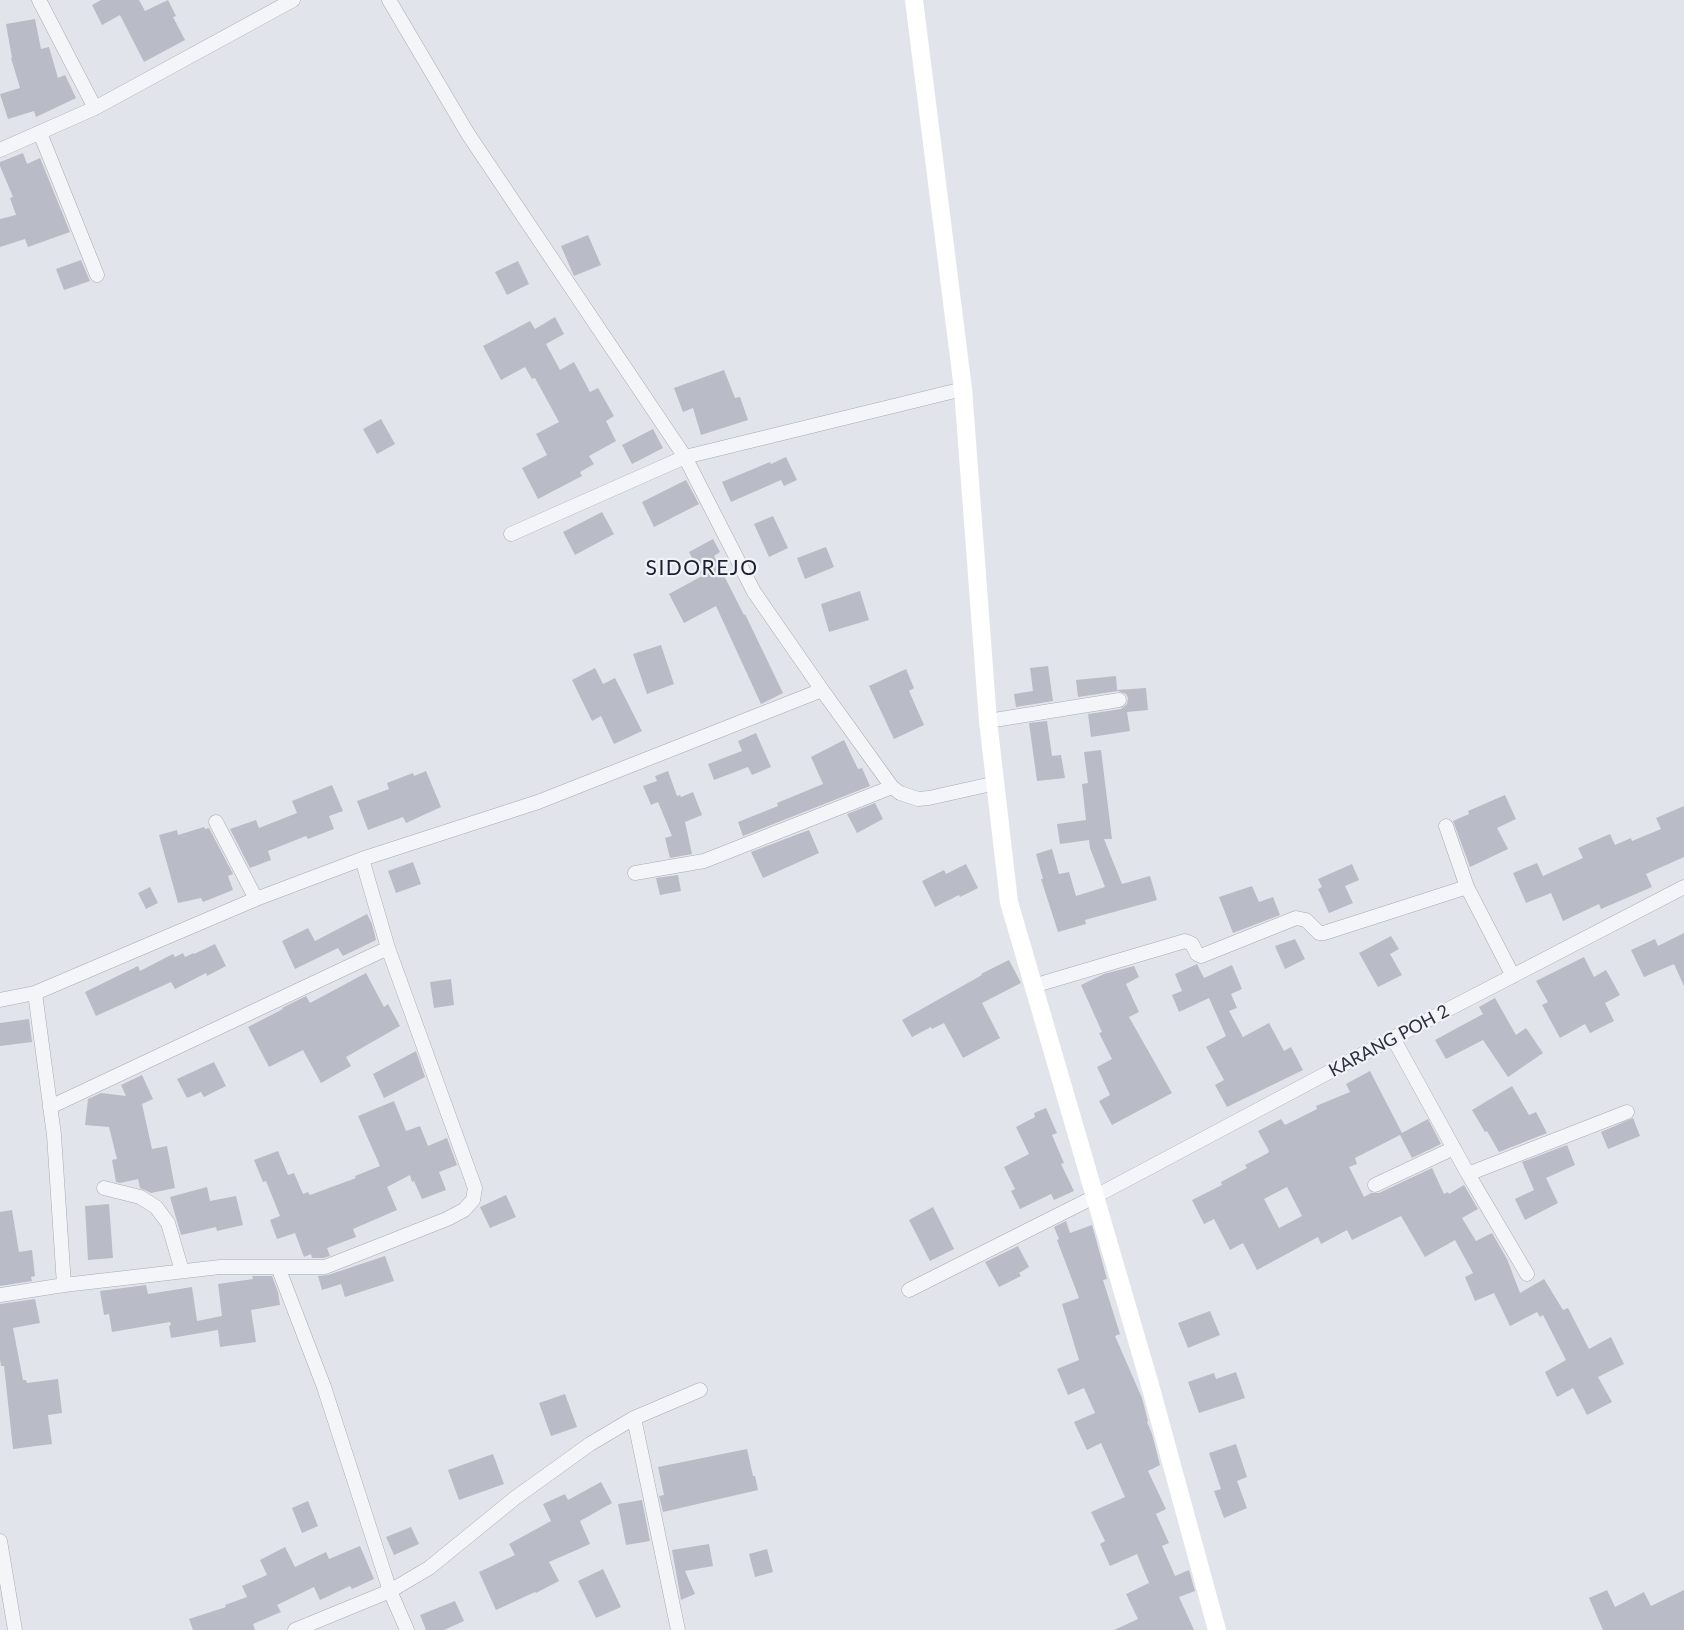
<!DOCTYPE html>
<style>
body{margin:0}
canvas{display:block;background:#e1e4ea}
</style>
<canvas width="1684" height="1630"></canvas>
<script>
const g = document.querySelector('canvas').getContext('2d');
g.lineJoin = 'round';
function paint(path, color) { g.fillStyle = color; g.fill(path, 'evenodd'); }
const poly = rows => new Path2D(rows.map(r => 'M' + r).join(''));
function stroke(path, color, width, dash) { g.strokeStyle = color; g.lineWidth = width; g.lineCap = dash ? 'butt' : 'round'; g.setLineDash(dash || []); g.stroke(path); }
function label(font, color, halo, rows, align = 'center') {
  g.font = font + ' Lato,sans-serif'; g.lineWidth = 4.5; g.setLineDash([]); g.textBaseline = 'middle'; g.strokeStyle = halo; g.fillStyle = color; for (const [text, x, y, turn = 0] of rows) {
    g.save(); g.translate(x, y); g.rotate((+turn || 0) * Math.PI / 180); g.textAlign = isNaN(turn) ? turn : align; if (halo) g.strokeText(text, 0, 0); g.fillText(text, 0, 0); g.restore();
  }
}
const building = poly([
 [101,0,139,0,145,11,168,0,176,16,173,17,185,40,144,62,120,15,102,25,92,5],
 [35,19,41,49,49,47,58,78,65,75,76,98,36,117,34,111,8,119,0,94,20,88,11,58,12,58,6,24],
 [23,153,27,164,40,158,70,232,28,247,25,239,0,247,0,219,16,215,10,198,13,197,0,166,0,162],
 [588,235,601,265,574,276,561,246],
 [81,260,90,281,64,290,56,269],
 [518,261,529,284,507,295,495,272],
 [555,317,564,334,546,344,560,370,574,362,590,392,598,388,614,416,606,421,616,441,589,456,594,464,580,472,582,476,538,499,522,468,547,455,536,434,559,422,535,378,532,379,525,367,501,380,483,346,530,321,535,329],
 [724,370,735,398,740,397,748,420,701,435,693,408,683,412,674,388],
 [381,419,395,444,377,454,363,429],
 [653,429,663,448,632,464,622,445],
 [786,457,797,480,784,486,781,480,731,502,722,482,770,462,771,464],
 [686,480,699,504,654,527,642,502],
 [602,512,614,534,575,555,563,532],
 [773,516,788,548,769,557,754,524],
 [713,539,720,552,714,556,744,615,745,614,783,693,761,704,716,606,684,623,669,594,702,576,689,552],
 [826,547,834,567,805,579,797,558],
 [860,591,869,620,829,632,821,604],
 [661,645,674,684,647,694,633,654],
 [1048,666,1053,701,1016,707,1014,694,1033,691,1030,668],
 [595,668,603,684,615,678,642,731,614,744,601,716,592,721,572,680],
 [906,669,914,688,909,691,924,725,894,739,869,686],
 [1116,676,1117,690,1146,688,1148,710,1127,712,1130,731,1091,737,1088,714,1121,709,1127,704,1128,698,1126,694,1118,691,1078,697,1076,680],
 [1047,721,1052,756,1061,755,1065,778,1037,781,1029,723],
 [756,733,771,767,752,775,748,767,714,780,708,764,742,751,738,741],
 [844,740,858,769,862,768,870,786,743,836,738,822,778,806,777,803,823,784,811,757],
 [1101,750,1112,839,1104,839,1122,884,1150,876,1157,900,1085,920,1086,924,1058,932,1041,879,1043,879,1036,854,1052,849,1059,874,1069,872,1076,896,1105,887,1090,848,1089,840,1060,844,1057,824,1086,820,1082,784,1088,783,1084,752],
 [426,771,441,807,406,823,403,817,368,830,357,801,389,789,387,783,413,773,414,776],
 [668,771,677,796,680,795,681,797,693,792,702,815,685,822,692,854,670,858,665,838,672,836,658,802,651,805,643,786,657,781,655,776],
 [332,785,343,811,329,816,334,829,308,839,306,836,268,851,271,860,250,868,230,829,256,820,259,828,297,813,292,801],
 [1505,795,1516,819,1497,828,1508,849,1470,867,1453,821,1469,814,1468,811],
 [875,803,883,819,857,833,847,814],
 [1684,806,1684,857,1646,874,1652,887,1601,909,1599,904,1563,921,1551,893,1526,903,1513,873,1537,863,1543,876,1583,858,1578,848,1610,834,1615,845,1631,838,1632,841,1661,829,1656,818],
 [204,827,205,829,209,828,233,874,228,876,233,890,203,902,201,898,178,903,159,835,177,830,178,835],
 [809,830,819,853,763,878,751,852],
 [413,862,421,884,396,893,388,871],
 [966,864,978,888,960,897,959,895,935,907,922,881,944,870,946,874],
 [1352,864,1359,880,1345,886,1353,903,1329,913,1318,889,1322,887,1318,879],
 [678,875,681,891,660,895,656,878],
 [1252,886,1259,902,1273,897,1280,915,1233,933,1219,897],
 [150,887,158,903,146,909,138,893],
 [367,914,372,924,376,940,343,956,338,948,295,969,282,941,308,928,315,941],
 [1684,933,1684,986,1674,964,1644,977,1631,950,1655,939,1658,946],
 [1391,936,1399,949,1390,954,1402,975,1378,987,1359,953],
 [1295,939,1305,959,1285,969,1275,946],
 [215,944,226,966,207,976,206,973,175,989,171,982,96,1016,85,992,138,966,140,971,173,954,175,957,183,953,185,957,194,953,194,954],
 [1584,957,1594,977,1606,970,1620,995,1605,1003,1614,1021,1590,1033,1585,1024,1560,1038,1542,1005,1548,1002,1536,981],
 [1009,960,1021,983,982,1003,1000,1038,963,1058,944,1023,932,1029,931,1027,912,1037,902,1020,982,975,981,974],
 [1197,964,1204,978,1232,965,1242,989,1231,994,1237,1008,1229,1011,1243,1037,1269,1023,1284,1051,1291,1047,1303,1070,1227,1107,1215,1085,1224,1080,1206,1047,1226,1036,1209,998,1179,1012,1172,995,1182,991,1175,974],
 [1134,966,1139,977,1126,984,1139,1012,1129,1017,1172,1093,1112,1125,1099,1101,1110,1095,1097,1067,1112,1059,1099,1033,1102,1032,1081,985,1104,974],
 [366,973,384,1007,388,1004,400,1026,346,1057,351,1066,321,1083,303,1050,269,1067,248,1027,283,1009,282,1008,306,996,310,1003],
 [451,979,454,1005,434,1008,430,982],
 [1495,998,1516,1035,1526,1028,1543,1053,1508,1077,1483,1040,1446,1059,1435,1040,1483,1014,1479,1007],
 [29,1019,32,1042,0,1046,0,1023],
 [416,1051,425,1077,384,1098,373,1074],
 [214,1062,226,1086,204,1097,201,1092,187,1098,177,1079],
 [1370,1071,1402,1133,1428,1119,1441,1144,1412,1158,1400,1135,1355,1158,1357,1164,1349,1167,1364,1197,1371,1193,1379,1193,1432,1168,1444,1194,1448,1192,1449,1194,1464,1185,1478,1209,1462,1218,1476,1241,1492,1233,1507,1259,1520,1293,1544,1279,1563,1310,1568,1308,1589,1349,1611,1337,1624,1364,1598,1377,1612,1402,1587,1415,1573,1388,1557,1397,1545,1372,1566,1360,1543,1315,1540,1317,1537,1312,1510,1326,1494,1293,1475,1301,1465,1277,1473,1273,1455,1240,1425,1257,1401,1216,1352,1240,1347,1230,1321,1244,1318,1237,1257,1270,1243,1243,1230,1250,1214,1219,1204,1224,1192,1200,1222,1185,1221,1182,1247,1168,1245,1165,1268,1153,1269,1151,1258,1131,1281,1119,1285,1125,1317,1109,1316,1106,1350,1092,1346,1084],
 [1287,1187,1302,1216,1279,1228,1264,1199],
 [142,1075,153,1099,142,1104,152,1149,167,1146,175,1188,151,1193,140,1188,138,1179,120,1183,116,1182,112,1160,117,1159,109,1127,85,1125,88,1099,101,1093,126,1096,121,1085],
 [1512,1086,1529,1115,1536,1112,1547,1133,1499,1152,1487,1131,1485,1132,1472,1110],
 [394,1101,406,1131,420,1126,428,1146,447,1138,457,1165,439,1172,446,1190,422,1199,414,1181,412,1182,410,1175,387,1187,397,1210,353,1229,356,1237,327,1248,330,1256,323,1258,312,1258,311,1254,304,1257,295,1233,277,1239,270,1220,280,1216,266,1181,263,1182,254,1160,278,1151,288,1175,294,1173,303,1194,308,1192,310,1195,356,1178,355,1176,380,1166,358,1116],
 [1046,1108,1057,1133,1052,1135,1064,1163,1061,1164,1074,1191,1054,1200,1051,1194,1020,1209,1011,1191,1015,1189,1004,1167,1029,1154,1016,1127,1035,1117,1034,1113],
 [1633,1118,1640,1136,1608,1149,1601,1132],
 [1567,1145,1575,1165,1546,1178,1558,1203,1525,1220,1515,1199,1534,1190,1522,1162],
 [207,1187,210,1201,236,1196,243,1225,217,1231,216,1227,181,1235,170,1197],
 [506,1195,516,1217,490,1228,480,1207],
 [109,1204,113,1258,88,1260,85,1206],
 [933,1207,954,1249,930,1261,909,1220],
 [12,1210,19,1252,32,1250,35,1276,31,1277,32,1281,0,1286,0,1212],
 [1066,1221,1070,1233,1092,1225,1107,1279,1103,1280,1120,1334,1115,1336,1142,1398,1148,1421,1147,1422,1152,1434,1160,1465,1148,1471,1166,1509,1156,1514,1169,1543,1162,1546,1175,1576,1189,1570,1195,1591,1179,1597,1194,1630,1114,1630,1138,1619,1126,1594,1149,1583,1137,1554,1110,1566,1100,1544,1105,1541,1091,1512,1125,1497,1101,1443,1087,1450,1074,1422,1095,1413,1084,1388,1068,1395,1057,1369,1079,1360,1062,1304,1079,1298,1057,1240,1059,1239,1054,1227],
 [1018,1246,1029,1267,1019,1273,1021,1276,999,1287,985,1262],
 [385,1256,394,1281,345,1297,341,1284,322,1290,318,1276,328,1275],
 [252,1276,272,1276,278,1292,280,1305,251,1310,256,1342,220,1347,218,1330,171,1338,169,1326,171,1325,170,1322,112,1332,109,1314,104,1315,100,1291,146,1285,148,1294,192,1287,197,1321,222,1316,218,1284,253,1279],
 [35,1299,40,1323,13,1328,23,1380,26,1380,27,1383,58,1379,62,1413,48,1415,52,1444,13,1449,4,1366,1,1366,0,1359,0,1304],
 [1210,1311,1220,1335,1188,1348,1178,1323],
 [1236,1372,1245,1398,1199,1413,1188,1382,1214,1373,1216,1379],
 [565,1394,577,1427,551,1436,539,1403],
 [1236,1444,1247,1477,1237,1481,1247,1508,1224,1518,1214,1491,1221,1489,1209,1453],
 [747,1449,753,1476,755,1476,758,1490,663,1512,659,1496,664,1495,658,1467],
 [493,1454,504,1484,459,1500,448,1470],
 [601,1482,612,1503,580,1521,590,1544,549,1562,559,1581,536,1593,535,1592,496,1610,479,1572,515,1555,509,1544,551,1521,543,1504,565,1494,568,1500],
 [642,1500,650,1541,626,1545,618,1504],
 [308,1501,318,1526,302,1533,292,1508],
 [411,1527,419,1544,394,1555,386,1537],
 [709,1544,713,1566,685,1571,695,1594,681,1600,672,1550],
 [360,1546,374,1579,352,1589,350,1586,320,1600,314,1587,277,1605,281,1612,253,1624,255,1630,193,1630,189,1619,226,1607,225,1605,247,1597,242,1586,267,1575,260,1560,285,1547,295,1567,326,1552,329,1559],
 [767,1549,773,1572,755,1577,749,1554],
 [603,1569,621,1607,596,1618,578,1581],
 [1607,1590,1615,1607,1644,1592,1651,1606,1684,1590,1684,1630,1603,1630,1589,1598],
 [455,1601,464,1621,444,1630,426,1630,420,1615]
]);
const street = poly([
 [39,0,95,108],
 [389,0,468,134,685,457,754,592,822,690,892,787,900,793,918,799,929,798,996,783],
 [40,133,97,275],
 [0,150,95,108,293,0],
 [511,534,685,457,963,389],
 [988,721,1119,700],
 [216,822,256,899],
 [1446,826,1467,887],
 [635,873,704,861,892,787],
 [1033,986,1185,941,1192,944,1197,954,1201,956,1296,918,1306,920,1319,933,1324,933,1467,887,1513,976],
 [35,993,54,1135,64,1285],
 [0,1000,35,993,256,899,362,859,538,802,822,690],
 [1393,1038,1468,1174,1527,1274],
 [50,1107,388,948],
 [1468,1174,1627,1112],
 [1375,1185,1454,1148],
 [104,1188,140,1197,156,1207,168,1223,182,1271],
 [278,1267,324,1387,390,1591,407,1630],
 [909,1290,1096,1196,1393,1038,1684,887],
 [0,1295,64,1285,220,1267,325,1267,447,1219,464,1210,473,1200,475,1188,388,948,362,859],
 [634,1418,678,1630],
 [0,1541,15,1630],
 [295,1630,390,1591,429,1568,515,1498,590,1444,634,1418,700,1390]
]);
const secondary = poly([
 [914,0,963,389,988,721,1009,902,1150,1385,1217,1630]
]);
const streetNames = [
 ["KARANG POH 2",1389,1041,-28]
];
const quarterNames = [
 ["SIDOREJO",702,568]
];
paint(building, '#b9bcc6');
stroke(street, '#a6aab4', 15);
stroke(street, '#f4f5f8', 14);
stroke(secondary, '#fff', 18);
label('18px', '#2a2f41', '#f1f3f7', streetNames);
g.letterSpacing = '1.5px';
label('21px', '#1c2132', '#f1f3f7', quarterNames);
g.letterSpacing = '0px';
</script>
